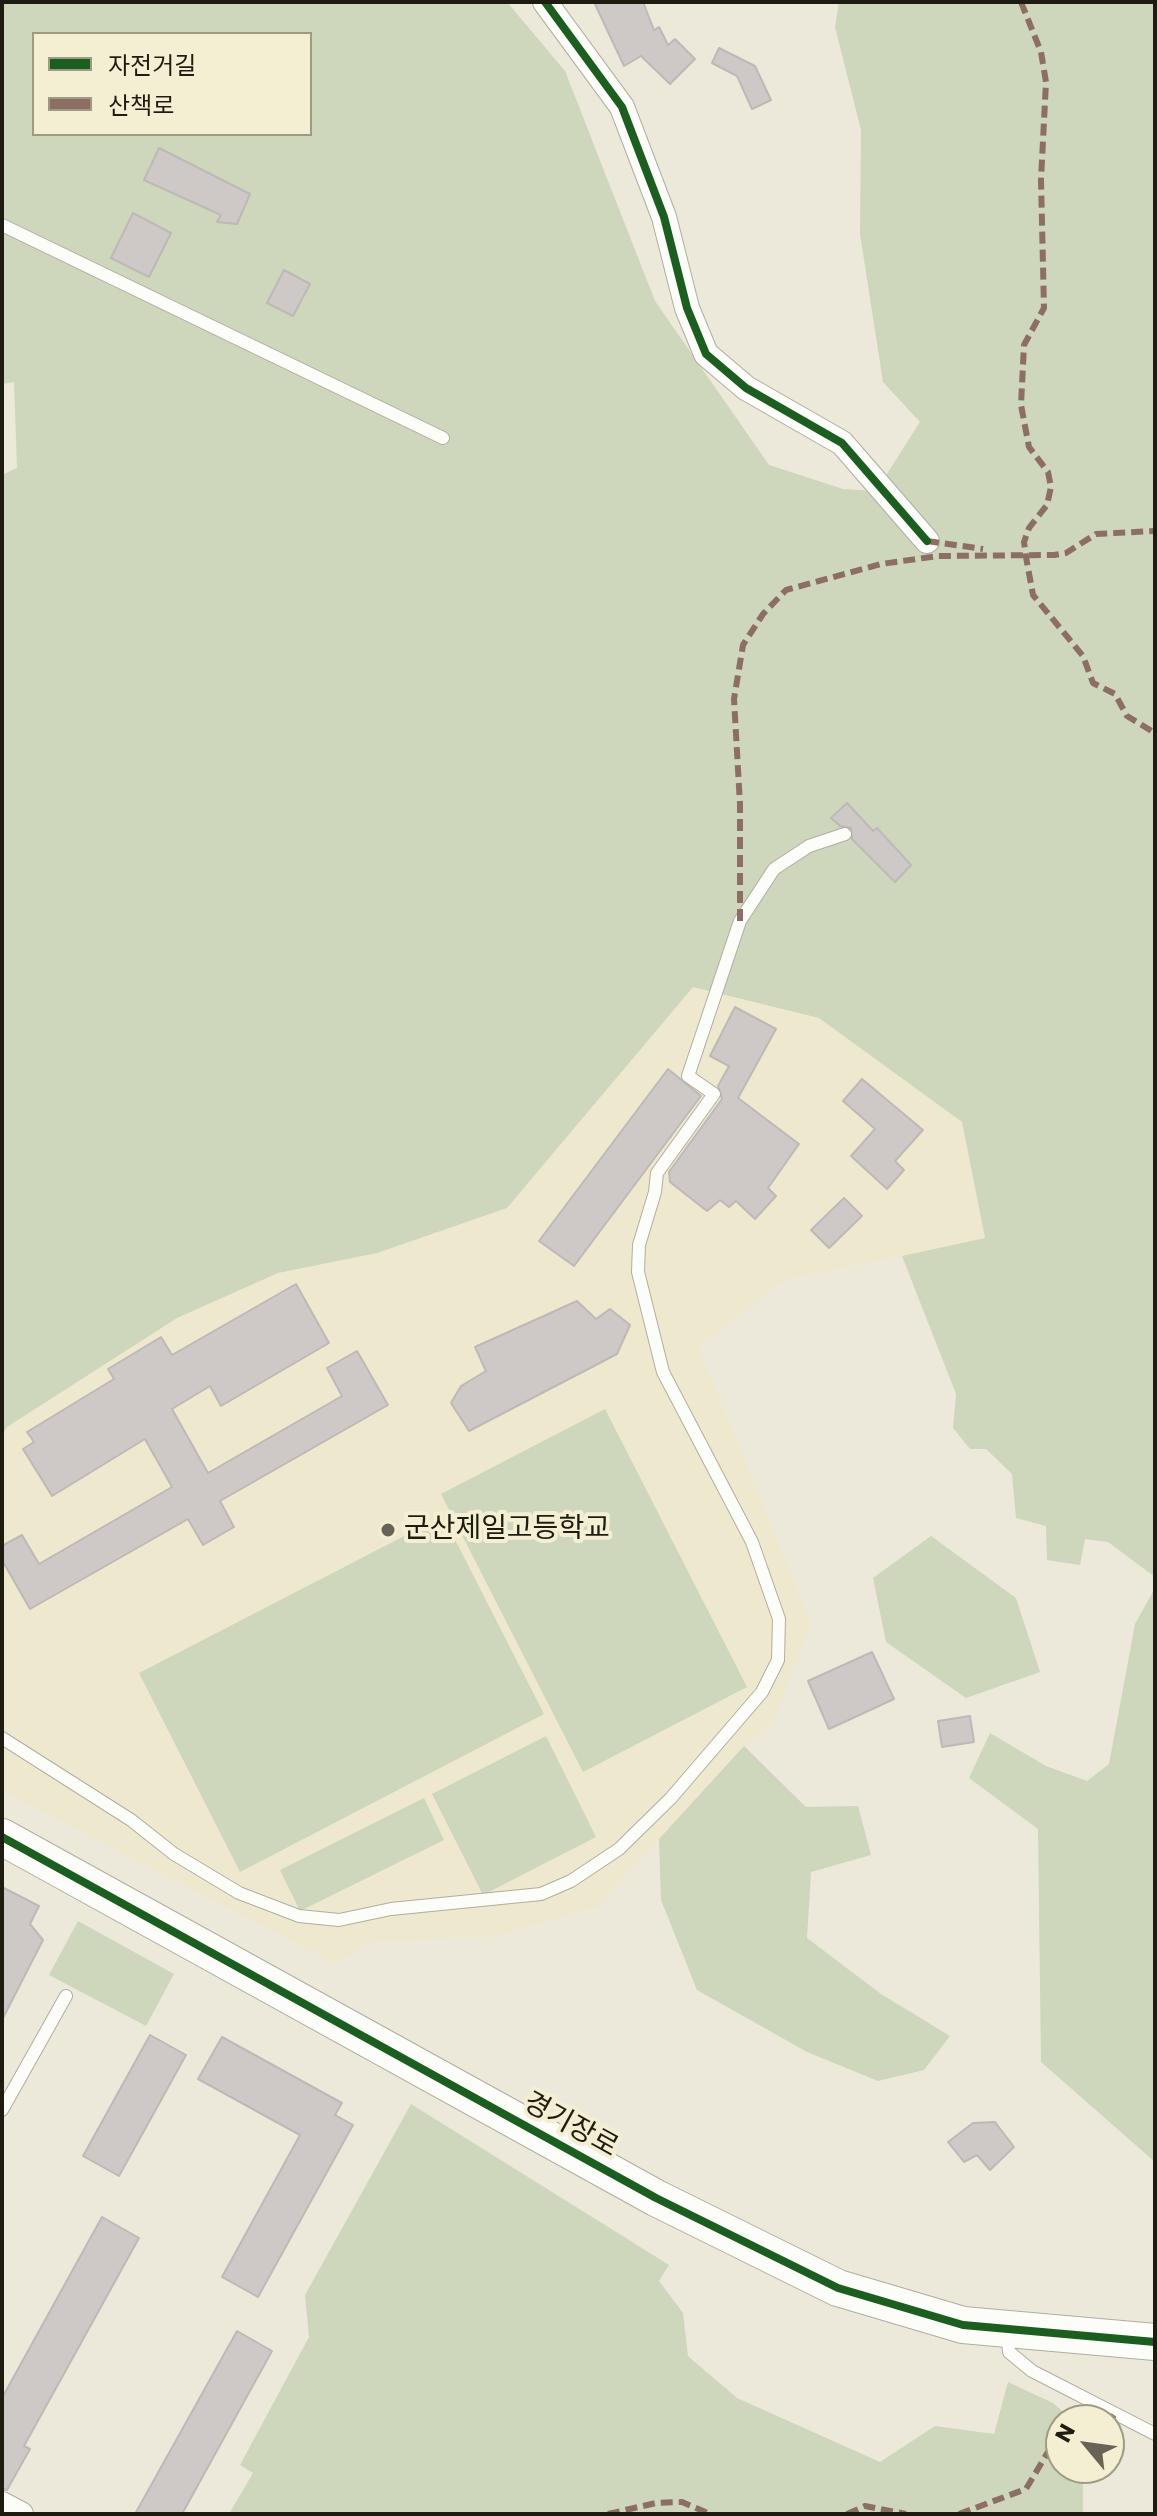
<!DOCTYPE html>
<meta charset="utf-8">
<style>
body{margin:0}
#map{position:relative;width:1157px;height:2516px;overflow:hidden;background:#ece9da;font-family:Poppins,"Noto Sans KR",sans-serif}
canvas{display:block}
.frame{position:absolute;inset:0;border:4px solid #1e1c11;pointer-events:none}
.legend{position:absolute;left:32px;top:32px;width:280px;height:104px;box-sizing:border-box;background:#f4efd2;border:2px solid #9e9b85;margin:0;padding:10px 14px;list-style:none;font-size:24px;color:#1e1c11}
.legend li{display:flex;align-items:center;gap:16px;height:40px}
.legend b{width:40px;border:2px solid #9e9b85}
.north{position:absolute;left:1045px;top:2404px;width:80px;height:80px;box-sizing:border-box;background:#f4efd2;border:2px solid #9e9b85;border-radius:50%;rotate:299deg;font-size:22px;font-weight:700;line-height:32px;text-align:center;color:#1e1c11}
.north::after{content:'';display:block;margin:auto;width:28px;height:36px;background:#666457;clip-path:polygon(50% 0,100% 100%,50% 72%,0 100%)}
</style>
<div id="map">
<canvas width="1157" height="2516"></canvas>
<div class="frame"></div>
<ul class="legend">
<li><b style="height:10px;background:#1b5e20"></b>자전거길</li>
<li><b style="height:10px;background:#8d6e63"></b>산책로</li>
</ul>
<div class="north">N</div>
</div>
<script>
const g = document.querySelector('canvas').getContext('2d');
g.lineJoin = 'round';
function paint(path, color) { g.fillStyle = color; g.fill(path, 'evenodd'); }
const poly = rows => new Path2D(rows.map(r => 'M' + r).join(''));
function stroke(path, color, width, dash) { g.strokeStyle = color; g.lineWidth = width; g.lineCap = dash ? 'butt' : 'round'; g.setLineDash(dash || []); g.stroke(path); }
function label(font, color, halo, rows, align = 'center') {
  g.font = font + ' Poppins,"Noto Sans KR",sans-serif'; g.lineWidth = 8; g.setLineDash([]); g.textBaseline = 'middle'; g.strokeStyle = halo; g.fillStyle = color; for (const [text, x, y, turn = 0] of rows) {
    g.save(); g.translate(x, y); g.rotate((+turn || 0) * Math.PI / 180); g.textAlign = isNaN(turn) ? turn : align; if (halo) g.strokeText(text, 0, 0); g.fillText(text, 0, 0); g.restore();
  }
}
const built = poly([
 [693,986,819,1018,962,1122,985,1239,785,1280,699,1347,812,1624,774,1722,744,1746,598,1907,493,1937,371,1942,336,1964,2,1791,2,1435,7,1427,177,1318,278,1273,377,1253,507,1208]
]);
const green = poly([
 [2,2,507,2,565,71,655,301,769,465,843,489,876,491,920,422,883,382,860,234,861,130,835,27,839,2,1155,2,1155,1577,1108,1542,1085,1539,1080,1565,1047,1560,1046,1526,1016,1518,1012,1474,986,1449,970,1449,953,1428,956,1394,902,1256,985,1238,962,1122,819,1018,693,987,507,1208,377,1253,278,1273,177,1318,7,1427,2,1435,2,475,17,468,14,382,2,384],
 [34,34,310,34,310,134,34,134],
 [605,1409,747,1687,583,1772,441,1494],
 [443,1516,544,1714,240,1872,139,1673],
 [931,1536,1016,1598,1040,1672,966,1698,886,1642,873,1578],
 [1155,1588,1155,2162,1041,2062,1038,1829,969,1778,990,1733,1046,1766,1087,1781,1109,1764,1135,1624],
 [546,1736,596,1837,483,1895,432,1794],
 [744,1746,806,1807,858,1806,871,1855,811,1872,807,1938,881,1994,950,2036,924,2070,878,2081,807,2052,697,1990,661,1900,659,1839],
 [424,1798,444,1840,300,1911,280,1870],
 [78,1921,174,1974,146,2026,49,1975],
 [411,2104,669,2265,659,2281,683,2313,688,2356,737,2398,880,2462,935,2426,994,2434,1008,2382,1053,2403,1073,2420,1061,2420,1061,2468,1083,2468,1083,2514,229,2514,253,2473,240,2465,309,2337,305,2295]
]);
const building = poly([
 [594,2,643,2,654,30,659,27,668,45,675,39,695,59,670,84,641,56,624,66,594,2],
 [719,48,755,66,771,100,752,109,737,76,712,63,719,48],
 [159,148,250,194,237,224,217,222,221,215,144,180,159,148],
 [133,213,171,233,149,277,111,258,133,213],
 [284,270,310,284,293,316,267,303,284,270],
 [847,803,873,831,877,828,911,865,895,882,852,839,851,828,840,826,831,818,847,803],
 [735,1007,776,1029,738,1098,799,1144,768,1188,776,1196,755,1219,736,1201,729,1207,720,1200,707,1211,670,1182,669,1172,722,1099,718,1086,729,1066,710,1056,735,1007],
 [668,1069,701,1096,574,1266,539,1241,668,1069],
 [862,1079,923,1130,895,1161,904,1170,887,1189,851,1156,875,1129,843,1101,862,1079],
 [844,1198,862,1216,829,1248,811,1230,844,1198],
 [296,1284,329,1343,221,1406,210,1386,172,1409,208,1473,342,1396,327,1368,357,1351,388,1405,220,1501,234,1527,203,1545,188,1519,30,1609,2,1560,2,1546,22,1535,39,1564,172,1487,145,1439,52,1496,23,1449,34,1442,27,1432,114,1379,108,1369,161,1337,172,1355,296,1284],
 [577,1301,596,1319,610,1309,630,1325,617,1354,469,1431,451,1403,461,1386,486,1371,475,1347,577,1301],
 [872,1652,894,1699,829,1729,808,1681,872,1652],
 [970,1716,974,1742,942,1747,938,1721,970,1716],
 [2,1887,39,1906,30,1924,43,1940,2,2020,2,1887],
 [150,2035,186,2055,119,2176,83,2156,150,2035],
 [222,2037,342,2103,335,2115,353,2125,258,2297,222,2277,300,2135,198,2079,222,2037],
 [995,2122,1014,2147,990,2170,977,2155,964,2162,948,2142,973,2123,995,2122],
 [102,2217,139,2238,24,2446,30,2449,7,2490,2,2489,2,2398,102,2217],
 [237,2331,272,2351,182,2514,135,2514,237,2331]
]);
const lane = poly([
 [2,225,443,438],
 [2,1738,131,1820,174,1854,239,1893,299,1916,339,1920,391,1909,541,1894,571,1881,619,1849,671,1798,762,1692,778,1660,779,1619,752,1542,663,1372,638,1272,639,1245,655,1192,657,1173,714,1094,688,1076,740,921,774,869,809,846,845,834],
 [2,2110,66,1996],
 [1007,2331,1009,2352,1032,2371,1155,2434]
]);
const street = poly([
 [545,2,622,107,664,217,687,308,706,354,746,388,842,443,927,541],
 [2,2504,21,2514]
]);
const secondary = poly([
 [2,1837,656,2198,838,2288,963,2325,1155,2342]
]);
const quiet = poly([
 [1021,2,1041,52,1046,82,1041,180,1044,308,1024,345,1021,405,1029,447,1048,472,1051,487,1047,505,1029,528,1024,542,1026,557,1033,595,1083,656,1093,683,1115,694,1127,716,1155,733],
 [927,541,983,549],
 [740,921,740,804,734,699,743,645,763,614,786,590,881,564,938,556,1054,555,1066,553,1096,534,1155,531],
 [1109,2422,1114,2415],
 [608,2514,656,2503,682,2502,710,2514],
 [847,2514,865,2506,906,2514],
 [959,2514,1026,2489,1061,2430]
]);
const cycleway = poly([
 [545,2,622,107,664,217,687,308,706,354,746,388,842,443,927,541],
 [2,1837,656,2198,838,2288,963,2325,1155,2342]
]);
const markers = [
 [388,1530,8,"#666457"]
];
const poiNames = [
 ["군산제일고등학교",404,1530]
];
const streetNames = [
 ["경기장로",570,2126,29]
];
paint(built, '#eee9ce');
paint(green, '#ced6bc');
paint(building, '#cec9c6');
stroke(building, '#beb9b6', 2);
stroke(lane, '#b0ada1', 14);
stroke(street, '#b0ada1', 26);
stroke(secondary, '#b0ada1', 38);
stroke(lane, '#fcfcf9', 12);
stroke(street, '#fcfcf9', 24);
stroke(secondary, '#fcfcf9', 36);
stroke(quiet, '#8d6e63', 6, [12, 6]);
stroke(cycleway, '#1b5e20', 8);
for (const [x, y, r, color] of markers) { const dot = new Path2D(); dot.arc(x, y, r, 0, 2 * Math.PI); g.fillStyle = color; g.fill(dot); stroke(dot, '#f4efd2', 3); }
label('28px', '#1e1c11', '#f4efd2', poiNames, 'left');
label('28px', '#1e1c11', '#f4efd2', streetNames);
</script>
